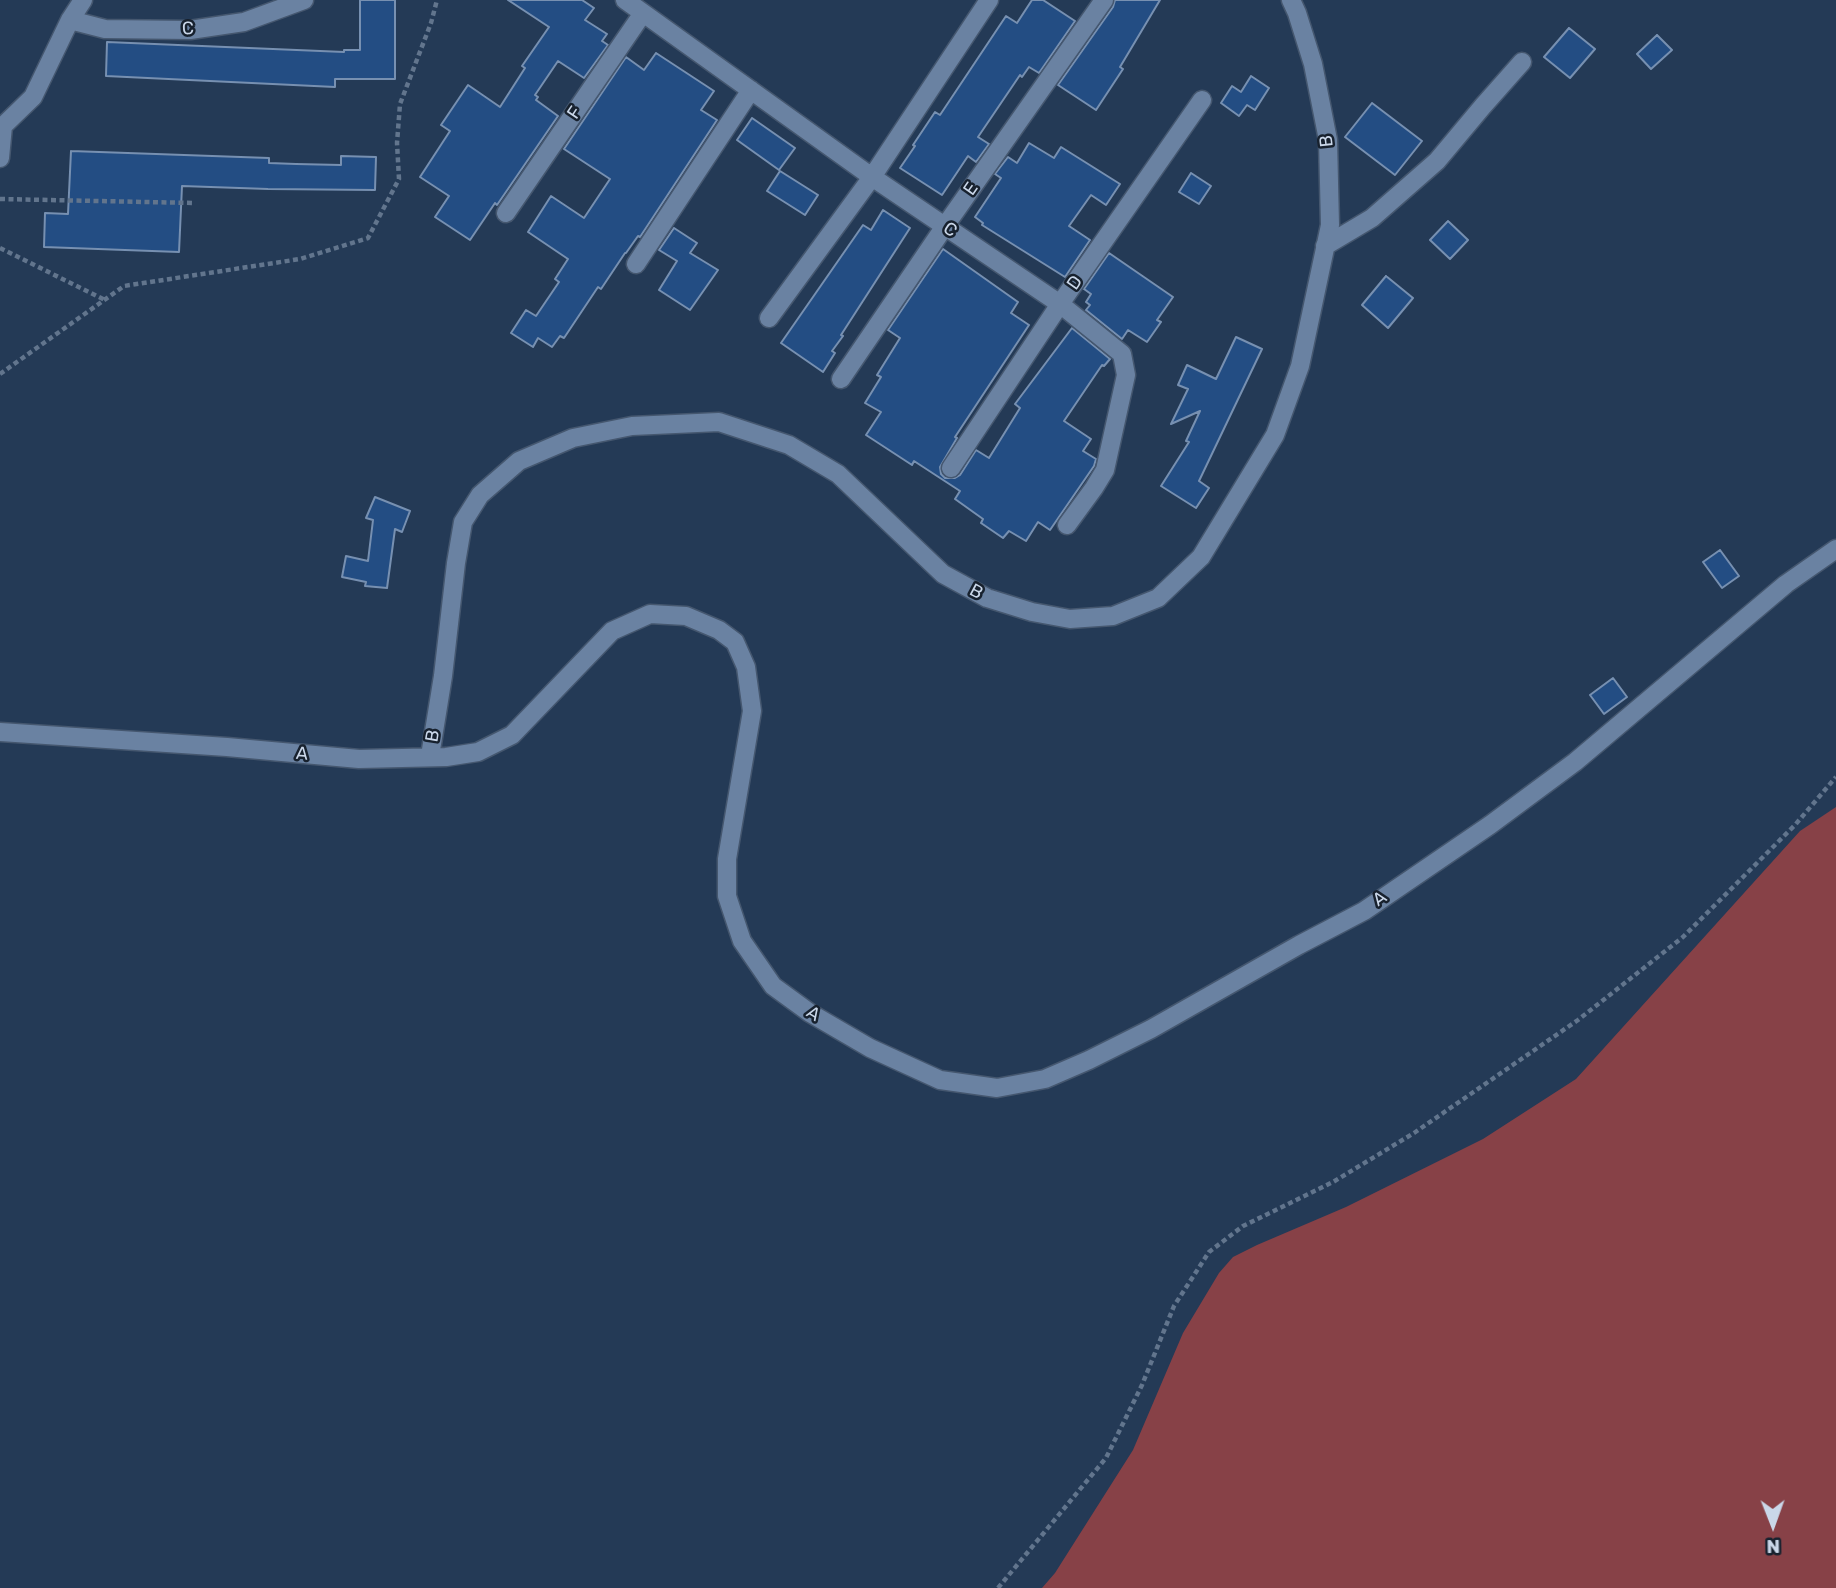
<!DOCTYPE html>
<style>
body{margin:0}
#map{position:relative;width:1836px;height:1588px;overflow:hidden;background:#243a56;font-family:Rubik,sans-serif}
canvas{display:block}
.north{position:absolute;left:1738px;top:1490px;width:70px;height:70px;-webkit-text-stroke:5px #17212e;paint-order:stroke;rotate:179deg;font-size:19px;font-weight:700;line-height:28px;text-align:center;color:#cad7e9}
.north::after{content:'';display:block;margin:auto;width:24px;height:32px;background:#cad7e9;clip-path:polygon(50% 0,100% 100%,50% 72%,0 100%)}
</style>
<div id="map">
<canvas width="1836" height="1588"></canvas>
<div class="north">N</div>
</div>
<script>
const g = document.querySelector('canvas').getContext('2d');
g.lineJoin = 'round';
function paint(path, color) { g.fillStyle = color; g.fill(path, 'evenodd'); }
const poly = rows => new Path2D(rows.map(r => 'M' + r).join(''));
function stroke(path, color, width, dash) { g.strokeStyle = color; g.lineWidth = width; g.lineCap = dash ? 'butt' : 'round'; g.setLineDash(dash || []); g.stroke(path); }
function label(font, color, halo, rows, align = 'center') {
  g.font = font + ' Rubik,sans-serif'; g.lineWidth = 5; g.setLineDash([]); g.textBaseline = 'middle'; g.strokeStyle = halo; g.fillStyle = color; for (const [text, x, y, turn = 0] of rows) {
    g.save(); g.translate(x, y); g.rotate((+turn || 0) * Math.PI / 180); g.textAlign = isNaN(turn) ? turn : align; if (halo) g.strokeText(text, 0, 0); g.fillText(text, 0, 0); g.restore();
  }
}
const green = poly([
 [1836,807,1836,1588,1042,1588,1055,1573,1133,1450,1183,1333,1219,1273,1233,1257,1257,1245,1346,1207,1483,1139,1576,1079,1800,831]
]);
const building = poly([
 [360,0,395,0,395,79,335,79,335,87,106,76,107,42,344,52,344,50,360,50,360,0],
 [508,0,582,0,594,8,585,20,607,34,602,41,608,45,584,78,558,61,535,95,538,97,536,100,558,116,497,205,495,203,470,240,435,217,449,196,420,177,450,131,441,125,468,85,500,107,525,68,522,66,549,27,508,0],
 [1032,0,1043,0,1075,21,1039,73,1029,67,1022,77,1020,75,978,137,989,144,976,162,968,156,942,195,900,168,915,146,913,145,935,112,940,115,1006,16,1017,23,1032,0],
 [1115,0,1160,0,1120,67,1123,69,1096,110,1058,85,1113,7,1115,0],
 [1569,28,1595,49,1570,78,1544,57,1569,28],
 [1657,35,1672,50,1651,69,1637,54,1657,35],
 [656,53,714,91,701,110,717,120,640,237,638,236,626,253,625,253,601,289,598,287,564,338,560,336,552,347,538,338,533,347,511,333,526,310,536,316,559,282,555,279,568,259,528,232,551,196,584,218,610,179,564,149,626,57,644,70,656,53],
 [1251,76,1269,88,1255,110,1247,105,1239,116,1221,103,1232,86,1241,92,1251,76],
 [1372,103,1422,141,1395,175,1345,137,1372,103],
 [752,118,795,148,779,170,737,140,752,118],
 [1029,143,1054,158,1061,147,1120,184,1106,205,1091,195,1069,226,1090,240,1065,277,982,225,983,223,975,217,1001,178,995,174,1008,157,1017,163,1029,143],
 [71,151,269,158,269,163,296,164,341,165,341,156,376,157,375,190,268,189,182,186,179,252,44,247,45,213,68,214,71,151],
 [780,171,818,195,805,215,767,191,780,171],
 [1191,173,1211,186,1199,204,1179,192,1191,173],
 [883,210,910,228,841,335,843,336,832,351,835,353,823,372,781,343,863,225,871,230,883,210],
 [1448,221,1468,240,1450,259,1430,240,1448,221],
 [674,228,697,243,690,253,718,270,690,310,659,290,677,261,659,250,674,228],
 [943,249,1018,302,1011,313,1029,325,955,437,957,438,940,467,941,474,945,478,955,478,960,475,976,450,989,458,1020,408,1015,404,1072,328,1110,359,1104,366,1102,365,1064,421,1091,439,1083,451,1096,459,1094,466,1050,530,1038,522,1026,541,1009,531,1003,538,981,523,983,519,955,499,960,491,914,461,912,465,866,435,881,412,865,403,881,377,877,375,900,338,888,330,943,249],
 [1109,253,1173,297,1157,320,1161,322,1147,342,1128,330,1122,339,1086,310,1090,305,1086,302,1091,294,1084,289,1109,253],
 [1386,276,1413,298,1388,328,1362,305,1386,276],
 [1236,337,1262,349,1199,481,1209,488,1196,508,1161,486,1189,442,1186,441,1200,411,1171,424,1188,389,1178,385,1187,365,1216,379,1236,337],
 [375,497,410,511,402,532,395,529,387,588,365,586,366,582,342,577,346,556,368,561,373,520,366,518,375,497],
 [1720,550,1739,576,1722,588,1703,562,1720,550],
 [1613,678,1627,697,1604,714,1590,695,1613,678]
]);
const path = poly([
 [0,199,195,203],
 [0,248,105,300],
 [0,374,124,286,300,259,368,238,399,179,397,143,400,104,431,23,437,0],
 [998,1588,1106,1458,1142,1385,1174,1306,1209,1252,1243,1226,1333,1182,1414,1133,1578,1020,1683,937,1795,825,1836,777]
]);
const minor = poly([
 [625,0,872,177,1060,304,1122,354,1126,375,1105,470,1094,488,1067,525],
 [70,20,105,29,190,30,244,22,304,0],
 [0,158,3,126,33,97,70,20,83,0],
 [506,213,643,13],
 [1325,246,1372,218,1437,161,1483,106,1522,62],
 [636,264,751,90],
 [769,318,872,177,989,0],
 [841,379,945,226,1104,0],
 [951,468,1060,304,1202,100],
 [0,732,227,747,359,759,446,757,478,752,512,735,612,631,650,614,686,616,719,630,735,642,746,667,752,711,727,859,727,896,742,941,773,986,810,1013,870,1048,940,1080,997,1088,1045,1079,1089,1060,1151,1029,1299,945,1364,911,1490,825,1575,762,1786,584,1836,549],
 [430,756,443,676,456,563,463,522,480,495,519,461,573,438,632,426,719,422,789,445,838,474,943,574,987,598,1032,612,1070,619,1113,616,1158,598,1201,557,1275,435,1300,366,1330,225,1328,140,1313,64,1297,13,1291,0]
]);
const streetNames = [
 ["C",188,29,-3],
 ["F",575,113,-56],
 ["B",1327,141,-96],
 ["E",971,189,-55],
 ["C",950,230,34],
 ["D",1075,283,-55],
 ["B",976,592,28],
 ["B",433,736,-81],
 ["A",302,754,5],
 ["A",1380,899,-35],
 ["A",813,1014,32]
];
paint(green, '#874147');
paint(building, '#234d83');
stroke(building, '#7790b1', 2);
stroke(minor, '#45576f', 21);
stroke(path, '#62758d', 4.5, [5, 3.5]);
stroke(minor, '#6a82a2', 18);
label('18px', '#cad7e9', '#17212e', streetNames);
</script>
